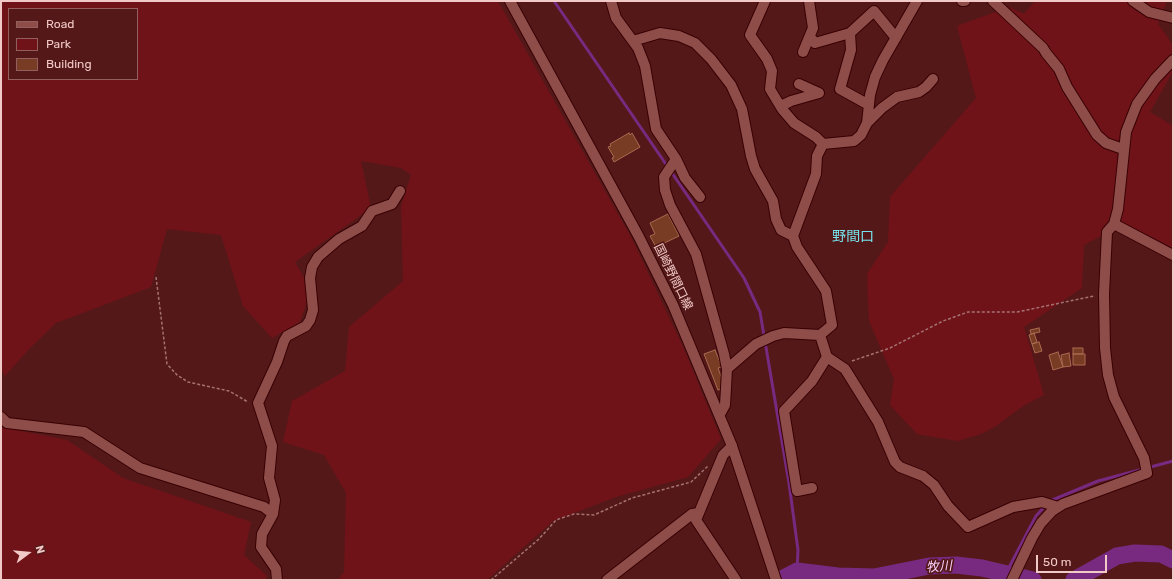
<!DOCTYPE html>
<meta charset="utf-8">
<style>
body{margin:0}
#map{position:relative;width:1174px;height:581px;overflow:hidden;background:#551819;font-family:Rubik,sans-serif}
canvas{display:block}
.frame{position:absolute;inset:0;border:2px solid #f1c9c6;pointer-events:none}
.legend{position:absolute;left:8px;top:8px;width:130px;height:72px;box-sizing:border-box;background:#551819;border:1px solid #935f5e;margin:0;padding:5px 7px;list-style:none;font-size:12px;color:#f1c9c6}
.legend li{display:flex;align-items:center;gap:8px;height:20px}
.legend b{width:20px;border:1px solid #935f5e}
.north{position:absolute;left:8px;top:533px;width:40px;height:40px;-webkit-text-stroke:3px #551819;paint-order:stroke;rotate:74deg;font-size:11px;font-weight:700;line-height:16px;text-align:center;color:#f1c9c6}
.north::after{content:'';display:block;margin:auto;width:14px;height:18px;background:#f1c9c6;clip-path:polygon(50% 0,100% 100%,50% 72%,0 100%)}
.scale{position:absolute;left:1036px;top:555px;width:71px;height:18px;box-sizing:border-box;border:2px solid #f1c9c6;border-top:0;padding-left:5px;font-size:12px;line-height:14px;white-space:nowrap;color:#f1c9c6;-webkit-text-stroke:3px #551819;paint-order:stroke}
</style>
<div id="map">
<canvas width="1174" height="581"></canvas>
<div class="frame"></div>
<ul class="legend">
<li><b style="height:5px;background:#8f4d4a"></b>Road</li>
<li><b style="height:11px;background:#701319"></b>Park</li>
<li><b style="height:11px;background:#773c23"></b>Building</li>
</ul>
<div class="north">N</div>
<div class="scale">50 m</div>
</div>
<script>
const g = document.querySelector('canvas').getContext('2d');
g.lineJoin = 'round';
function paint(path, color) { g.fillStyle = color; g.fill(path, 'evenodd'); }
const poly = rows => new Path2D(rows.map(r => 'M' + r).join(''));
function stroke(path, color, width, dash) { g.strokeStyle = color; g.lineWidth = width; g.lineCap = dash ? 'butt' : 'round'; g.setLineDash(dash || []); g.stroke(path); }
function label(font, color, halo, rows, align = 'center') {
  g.font = font + ' Rubik,"Noto Sans JP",sans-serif'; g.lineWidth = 3.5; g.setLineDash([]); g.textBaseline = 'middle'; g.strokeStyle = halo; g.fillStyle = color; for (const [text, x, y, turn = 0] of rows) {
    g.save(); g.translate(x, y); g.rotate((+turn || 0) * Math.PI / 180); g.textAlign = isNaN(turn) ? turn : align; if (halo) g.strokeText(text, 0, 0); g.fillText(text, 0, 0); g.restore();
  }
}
const green = poly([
 [1,1,498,1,632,239,684,349,721,439,688,477,616,497,553,521,487,580,338,580,344,572,346,493,324,455,283,442,292,401,345,371,349,327,403,281,401,206,411,175,401,168,361,161,371,208,295,262,311,290,300,322,272,338,243,306,221,235,167,229,151,287,56,323,28,350,5,376,1,369],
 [9,9,137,9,137,79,9,79],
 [1035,1,1167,1,1158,24,1173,45,1173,71,1150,112,1173,126,1173,255,1117,227,1084,245,1082,288,1024,327,1044,395,1023,406,996,426,981,434,958,441,917,434,890,405,894,379,869,321,867,274,888,242,890,197,976,98,957,26,1009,7,1024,14],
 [1,427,67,440,123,478,251,522,244,555,267,576,265,580,1,580]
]);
const stream = poly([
 [554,1,744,278,760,312,789,483,798,550,797,571],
 [1050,501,1098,481,1173,461],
 [1005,575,1036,516,1046,505]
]);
const river = poly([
 [780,580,797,571,838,576,874,577,929,566,956,565,982,568,1033,580],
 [1074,580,1117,556,1135,553,1161,554,1173,560]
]);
const building = poly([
 [629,133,630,135,632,133,640,147,614,162,612,158,614,157,608,147,611,146,610,144,629,133],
 [668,214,679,236,656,247,650,236,655,234,650,223,668,214],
 [1039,328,1040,332,1031,334,1030,330,1039,328],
 [1034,333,1037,342,1032,344,1029,335,1034,333],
 [1039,342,1042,351,1035,353,1032,344,1039,342],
 [1073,348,1083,348,1083,354,1073,354,1073,348],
 [715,350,722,367,718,368,722,379,723,389,718,390,704,354,715,350],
 [1058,352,1063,367,1053,370,1049,355,1058,352],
 [1069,353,1071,366,1063,367,1061,355,1069,353],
 [1073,354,1085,354,1085,365,1073,365,1073,354]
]);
const path = poly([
 [156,277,167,364,177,375,188,382,229,391,248,402],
 [852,361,890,348,943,321,968,312,1017,312,1094,296],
 [491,580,539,539,556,520,574,514,594,515,632,498,691,482,708,466]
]);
const street = poly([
 [611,1,616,18,638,48,645,66,656,129,676,159,685,178,700,197],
 [765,1,750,35,767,59,772,71,770,89,782,109,794,123,816,137,823,144],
 [962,1,965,1],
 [993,1,1043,48,1046,53,1059,69,1067,87,1097,135,1106,143,1123,149],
 [1133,1,1149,12,1173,18],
 [850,33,851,50,840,89,869,105],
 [810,37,815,43,850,33,874,11,896,38],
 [633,41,660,33,679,36,695,43,711,59,731,85,742,109,751,156,755,169,773,201,776,219,781,230,793,236,797,247,826,291,832,325,820,335,784,333,773,336,756,344,727,369],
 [803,52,813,28,809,1],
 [781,106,791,101,819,93,799,84],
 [867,123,870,95,875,77,883,60,917,1],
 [676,159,664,177,665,190,670,205,696,254,724,354,727,369,726,388,725,405,720,414],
 [1114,224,1173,255],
 [793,236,816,174,817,156,823,144,854,141,861,135,867,123,882,108,897,97,919,92,926,87,933,79],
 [820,335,827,357,845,369,878,422,895,462,900,467,923,476,934,485,948,506,968,527,1013,507,1042,502,1058,507],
 [1,417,7,423,84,432,140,468,264,507,273,514],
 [732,446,723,455,696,520,736,580],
 [812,488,797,491,784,411,812,381,827,357],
 [277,580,276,569,261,547,262,534,273,514,275,500,269,478,272,446,258,403,277,362,284,341,287,336,306,326,310,320,313,310,310,278,312,267,318,257,339,239,362,226,372,211,392,204,400,191],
 [607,580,692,514,699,513],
 [1012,580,1032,538,1041,523,1052,511,1063,504,1147,473,1144,458,1114,397,1108,375,1105,348,1104,294,1107,232,1114,224,1118,209,1126,132,1137,104,1155,79,1173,60]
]);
const secondary = poly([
 [510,1,639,237,673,305,732,446,776,580]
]);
const streetNames = [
 ["国崎野間口線",673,277,64]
];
const waterNames = [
 ["牧川",939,567,-4]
];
const quarterNames = [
 ["野間口",853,237]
];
paint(green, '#701319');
stroke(stream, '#772a80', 3);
stroke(river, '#772a80', 17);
paint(building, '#773c23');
stroke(building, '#aa6b51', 1);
stroke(street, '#370003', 12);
stroke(secondary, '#370003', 12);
stroke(path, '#a47271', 1.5, [3, 2]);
stroke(street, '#8f4d4a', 10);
stroke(secondary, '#8f4d4a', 10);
label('12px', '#f1c9c6', '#551819', streetNames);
label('italic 13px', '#f9d0fc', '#551819', waterNames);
label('14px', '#76e2ec', '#551819', quarterNames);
</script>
